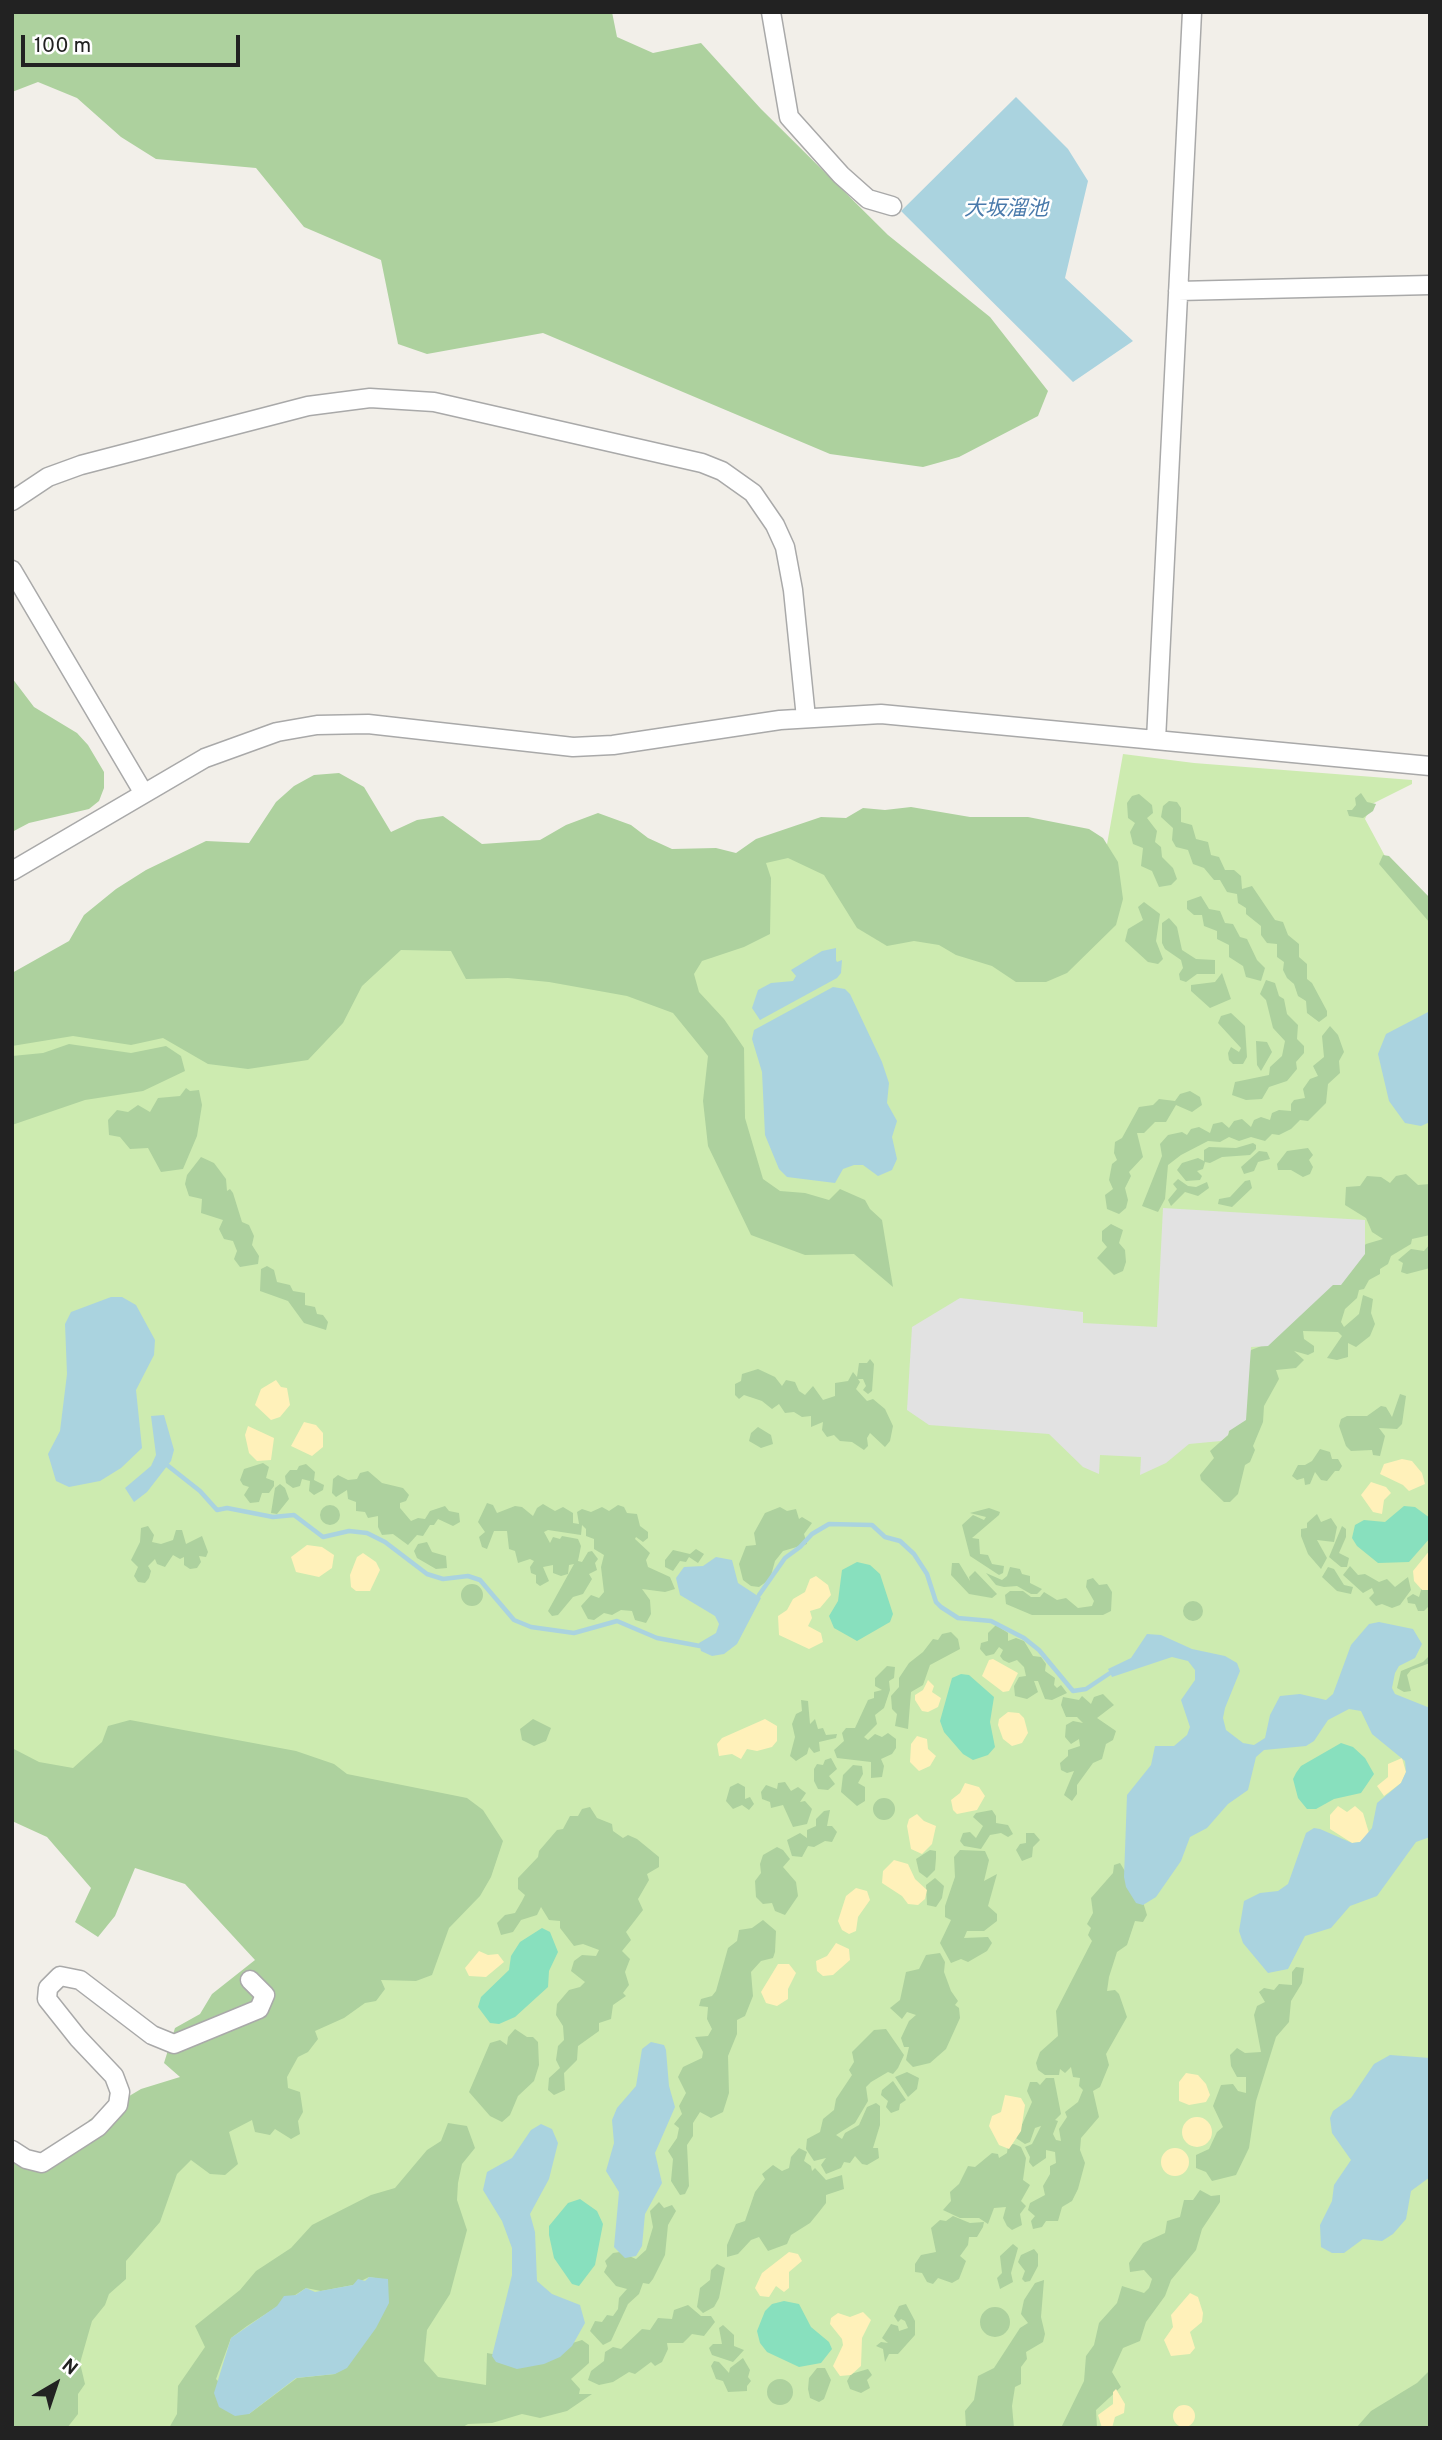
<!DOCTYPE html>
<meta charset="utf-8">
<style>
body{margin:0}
#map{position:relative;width:1442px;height:2440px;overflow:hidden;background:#f2efe9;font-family:Overpass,sans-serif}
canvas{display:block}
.frame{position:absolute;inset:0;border:14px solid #222;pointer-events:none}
.north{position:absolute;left:21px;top:2349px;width:70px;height:70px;-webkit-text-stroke:5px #fff;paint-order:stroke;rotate:39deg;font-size:19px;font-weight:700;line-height:28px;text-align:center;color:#222}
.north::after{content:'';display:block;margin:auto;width:24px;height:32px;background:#222;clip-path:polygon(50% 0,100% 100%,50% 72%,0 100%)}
.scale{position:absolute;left:21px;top:35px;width:219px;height:32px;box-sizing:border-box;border:4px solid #222;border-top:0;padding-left:9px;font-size:21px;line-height:24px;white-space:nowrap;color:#222;-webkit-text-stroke:5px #fff;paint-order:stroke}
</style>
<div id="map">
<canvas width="1442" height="2440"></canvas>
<div class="frame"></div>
<div class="north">N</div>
<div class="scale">100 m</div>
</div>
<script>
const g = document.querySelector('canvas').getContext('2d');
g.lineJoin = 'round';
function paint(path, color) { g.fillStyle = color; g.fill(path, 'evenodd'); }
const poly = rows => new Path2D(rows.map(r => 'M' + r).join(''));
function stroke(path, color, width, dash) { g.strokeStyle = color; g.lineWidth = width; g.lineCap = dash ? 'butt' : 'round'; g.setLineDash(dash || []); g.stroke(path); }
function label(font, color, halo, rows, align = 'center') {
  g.font = font + ' Overpass,"Noto Sans JP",sans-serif'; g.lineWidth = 5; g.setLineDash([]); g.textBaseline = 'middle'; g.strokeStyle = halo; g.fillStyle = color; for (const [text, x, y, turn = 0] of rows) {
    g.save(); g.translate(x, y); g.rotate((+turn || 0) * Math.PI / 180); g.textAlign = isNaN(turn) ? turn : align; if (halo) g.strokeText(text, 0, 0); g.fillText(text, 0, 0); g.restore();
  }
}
const grass = poly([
 [1123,754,1194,763,1412,780,1412,784,1372,804,1365,819,1400,884,1430,909,1430,2428,12,2428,12,2301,302,1974,197,1840,12,1785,12,1033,706,857,1106,850]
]);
const forest = poly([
 [12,12,612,12,617,37,653,53,701,43,761,109,888,235,990,317,1048,391,1038,416,959,457,923,467,830,454,543,333,427,354,398,344,381,260,304,227,256,168,156,159,121,137,77,98,38,82,12,92],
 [12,678,34,707,77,733,88,745,104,772,104,788,99,801,89,809,29,823,12,832],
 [339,773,364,787,391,832,417,820,443,816,482,844,540,840,566,825,598,813,631,825,648,838,672,849,716,848,736,853,756,839,821,817,846,818,863,808,885,810,911,807,970,817,1028,817,1089,829,1103,838,1118,862,1123,899,1116,925,1067,973,1046,982,1016,982,992,966,956,955,939,945,914,941,887,946,857,928,824,875,788,858,766,863,771,878,770,934,744,947,702,961,694,974,699,992,724,1019,744,1048,745,1118,763,1179,780,1191,805,1193,829,1200,840,1189,865,1200,870,1209,882,1220,893,1287,854,1254,805,1255,751,1235,708,1146,703,1101,708,1056,673,1013,627,996,549,982,508,978,466,979,451,951,401,950,362,986,343,1023,308,1060,248,1069,208,1064,163,1038,131,1045,73,1036,12,1046,12,973,69,941,84,915,116,889,146,870,206,841,249,843,276,802,294,786,314,775],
 [1361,793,1367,802,1376,804,1373,811,1363,818,1349,816,1347,810,1352,810,1356,805,1355,798],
 [1139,794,1152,805,1153,813,1147,818,1157,831,1155,842,1161,847,1162,857,1173,868,1177,879,1171,885,1159,887,1152,871,1141,866,1143,848,1133,844,1130,832,1135,823,1128,818,1127,803,1132,796],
 [1169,801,1177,802,1181,808,1181,822,1192,825,1196,839,1208,842,1211,855,1219,857,1225,870,1234,870,1241,876,1242,889,1252,886,1275,920,1283,922,1288,935,1299,944,1299,957,1307,964,1307,979,1312,983,1327,1011,1327,1016,1319,1022,1307,1013,1306,1001,1298,996,1294,984,1287,978,1283,970,1284,962,1277,957,1277,944,1267,943,1261,935,1261,926,1246,914,1246,908,1238,903,1237,894,1227,892,1220,880,1214,880,1204,868,1193,864,1188,850,1176,847,1172,840,1173,828,1161,817,1163,806],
 [1383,855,1389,856,1430,898,1430,923,1379,864],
 [1201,896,1209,909,1220,911,1225,923,1233,924,1240,937,1247,939,1257,960,1265,968,1261,981,1246,977,1243,966,1229,957,1229,945,1217,939,1217,931,1204,926,1202,915,1194,915,1187,909,1187,901],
 [1144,902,1160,914,1156,941,1163,959,1158,964,1148,962,1125,941,1128,929,1143,920,1138,907],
 [1169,918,1177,927,1182,950,1196,959,1215,960,1215,974,1197,974,1186,982,1180,980,1179,974,1183,968,1181,960,1165,949,1162,943,1162,923],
 [1222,973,1231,999,1210,1008,1191,991,1191,985,1215,982],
 [1266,980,1275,983,1279,996,1284,999,1287,1014,1298,1025,1297,1039,1304,1046,1304,1053,1296,1062,1297,1069,1287,1081,1269,1087,1262,1099,1246,1100,1232,1095,1235,1082,1269,1075,1270,1067,1282,1056,1285,1041,1273,1028,1266,1000,1260,994],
 [1231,1013,1245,1026,1247,1057,1243,1064,1233,1064,1229,1060,1228,1053,1231,1047,1239,1052,1241,1048,1218,1023,1221,1016],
 [1330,1026,1338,1035,1344,1052,1339,1061,1340,1073,1328,1084,1326,1103,1308,1121,1300,1120,1291,1129,1279,1135,1272,1134,1265,1141,1251,1137,1239,1141,1229,1137,1220,1142,1208,1141,1181,1155,1168,1165,1165,1199,1158,1212,1142,1206,1162,1156,1160,1144,1168,1135,1182,1132,1187,1135,1191,1129,1199,1127,1210,1133,1213,1124,1222,1122,1229,1128,1234,1121,1242,1119,1251,1127,1254,1120,1261,1117,1270,1120,1272,1113,1279,1110,1291,1111,1291,1104,1294,1100,1305,1098,1303,1089,1310,1079,1318,1076,1313,1066,1324,1057,1322,1036],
 [1256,1041,1267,1042,1272,1052,1261,1071,1257,1065],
 [69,1044,131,1053,166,1046,181,1056,185,1071,143,1091,85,1100,12,1125,12,1056,43,1053],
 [186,1088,190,1091,199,1090,202,1105,197,1136,183,1169,161,1172,148,1148,130,1149,120,1137,109,1135,108,1120,117,1110,128,1112,138,1105,150,1112,158,1098,180,1096],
 [1190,1091,1200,1097,1202,1105,1192,1112,1176,1105,1166,1122,1155,1122,1144,1133,1137,1133,1143,1157,1129,1172,1131,1176,1125,1188,1128,1200,1126,1208,1119,1214,1107,1209,1105,1195,1113,1189,1109,1180,1112,1164,1117,1160,1114,1153,1115,1142,1122,1138,1139,1107,1153,1105,1159,1099,1175,1101,1180,1094],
 [1253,1143,1256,1145,1256,1149,1250,1155,1222,1157,1210,1163,1205,1162,1203,1169,1197,1171,1202,1176,1200,1180,1186,1181,1177,1170,1182,1163,1198,1158,1204,1161,1204,1150,1209,1147,1236,1148],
 [1308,1148,1313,1155,1309,1160,1313,1167,1310,1174,1303,1177,1291,1170,1278,1170,1277,1164,1287,1151],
 [1259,1151,1267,1152,1270,1159,1258,1162,1254,1171,1244,1174,1241,1167],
 [201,1157,214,1163,226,1179,227,1191,230,1189,233,1193,242,1222,249,1225,254,1236,252,1245,259,1256,258,1264,240,1267,234,1259,237,1251,233,1241,224,1239,219,1229,223,1220,201,1213,202,1199,189,1196,185,1184,187,1175],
 [1406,1174,1418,1185,1430,1184,1430,1235,1412,1239,1411,1244,1391,1256,1388,1264,1380,1269,1380,1274,1369,1280,1364,1289,1359,1290,1357,1298,1345,1309,1341,1322,1344,1327,1359,1314,1363,1295,1373,1299,1371,1313,1375,1324,1370,1336,1356,1347,1348,1343,1348,1357,1337,1360,1327,1358,1342,1336,1338,1332,1303,1331,1304,1339,1314,1346,1314,1352,1308,1355,1294,1351,1304,1360,1296,1368,1276,1370,1279,1379,1264,1406,1263,1422,1253,1446,1255,1450,1250,1462,1245,1465,1238,1494,1230,1502,1224,1502,1201,1480,1200,1475,1214,1458,1210,1451,1228,1435,1247,1356,1251,1350,1264,1345,1366,1244,1383,1239,1372,1232,1366,1218,1345,1205,1346,1187,1360,1186,1367,1176,1381,1177,1390,1183,1396,1176],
 [1178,1179,1188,1186,1196,1187,1207,1182,1209,1188,1198,1196,1185,1192,1171,1206,1168,1200,1177,1189,1173,1184],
 [1250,1180,1252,1188,1232,1207,1218,1204,1219,1199,1230,1197,1245,1181],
 [1111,1224,1123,1230,1119,1243,1125,1250,1126,1262,1123,1271,1114,1275,1097,1258,1107,1247,1102,1241,1102,1231],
 [1430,1244,1430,1268,1407,1274,1401,1272,1403,1263,1398,1260,1411,1249,1424,1251],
 [267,1266,274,1270,277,1282,290,1285,293,1291,305,1293,305,1305,315,1307,317,1314,323,1315,328,1322,326,1330,304,1323,288,1301,260,1291,261,1269],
 [870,1359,874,1364,872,1391,868,1394,863,1390,866,1386,863,1379,858,1379,860,1382,856,1389,867,1401,873,1399,885,1409,893,1426,890,1441,885,1447,870,1433,867,1438,868,1446,864,1450,852,1442,840,1441,834,1435,827,1437,822,1430,823,1422,811,1427,811,1416,802,1417,794,1412,785,1413,779,1404,772,1409,762,1401,744,1395,739,1399,735,1395,735,1384,741,1381,742,1374,758,1369,775,1377,782,1386,786,1380,795,1382,799,1391,805,1395,813,1386,823,1400,835,1396,835,1383,848,1381,853,1372,857,1377,859,1363,867,1363],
 [1400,1394,1406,1396,1402,1424,1397,1429,1379,1428,1385,1436,1380,1456,1373,1455,1372,1450,1351,1451,1346,1446,1339,1426,1341,1419,1347,1416,1367,1416,1381,1406,1386,1407,1392,1417],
 [758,1427,771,1435,773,1444,761,1448,749,1441,751,1433],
 [1320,1449,1330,1452,1332,1459,1338,1459,1342,1466,1339,1471,1335,1471,1327,1481,1321,1480,1315,1472,1310,1484,1305,1485,1304,1478,1297,1480,1292,1476,1298,1465,1305,1465,1312,1461],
 [263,1463,269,1467,266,1478,274,1481,274,1486,269,1493,262,1493,259,1502,250,1503,244,1495,249,1487,243,1485,240,1480,244,1469],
 [306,1464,315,1472,314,1480,324,1485,323,1490,314,1495,309,1491,310,1481,302,1479,300,1486,293,1488,286,1483,285,1476,290,1470,297,1470,299,1466],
 [368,1471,382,1483,403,1488,409,1495,406,1501,400,1503,400,1508,411,1521,418,1518,425,1519,430,1511,445,1506,449,1511,459,1513,460,1522,453,1526,438,1519,434,1525,430,1525,423,1536,417,1535,408,1545,393,1534,382,1535,378,1527,378,1516,368,1518,365,1512,356,1511,356,1502,348,1499,347,1490,336,1497,332,1493,333,1479,338,1475,348,1480,357,1479,360,1473],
 [280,1484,285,1488,289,1499,277,1514,271,1513,275,1488],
 [487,1503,493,1505,497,1513,515,1506,522,1507,533,1516,537,1508,543,1504,555,1511,563,1507,573,1513,573,1523,579,1524,577,1512,582,1509,591,1512,602,1507,609,1511,618,1505,624,1507,627,1513,637,1514,640,1526,648,1532,648,1538,643,1542,636,1537,635,1539,650,1553,646,1560,648,1567,670,1577,675,1589,665,1592,642,1589,650,1600,651,1614,646,1623,635,1620,632,1611,621,1610,612,1615,604,1613,594,1620,588,1619,581,1606,591,1595,599,1598,604,1592,601,1567,604,1555,594,1549,594,1539,586,1536,586,1529,582,1525,581,1535,548,1530,544,1532,550,1543,553,1537,560,1539,562,1536,578,1539,581,1546,578,1561,582,1562,588,1552,592,1551,598,1559,595,1563,597,1570,589,1574,592,1579,583,1594,573,1597,558,1615,552,1616,548,1611,574,1564,569,1565,568,1574,561,1576,553,1573,553,1565,543,1567,549,1581,540,1586,536,1583,536,1575,531,1573,530,1567,534,1561,530,1559,518,1563,515,1551,509,1549,507,1531,494,1531,487,1549,482,1547,479,1537,485,1532,478,1522],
 '320 1515a10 10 0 1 1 20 0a10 10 0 1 1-20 0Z',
 [780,1507,787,1511,796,1509,799,1519,802,1517,812,1523,804,1534,807,1544,783,1551,775,1561,770,1579,759,1587,751,1586,743,1580,739,1564,746,1546,756,1545,754,1533,765,1513],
 [989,1508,1000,1512,999,1515,972,1538,979,1539,980,1554,988,1555,992,1564,1004,1566,1003,1573,999,1575,970,1556,962,1525,973,1515,984,1520,986,1517,970,1513],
 [1317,1514,1321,1522,1331,1518,1337,1527,1334,1542,1317,1540,1327,1558,1321,1569,1308,1554,1301,1536,1301,1529,1307,1528,1307,1523],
 [148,1526,154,1535,152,1542,161,1544,173,1540,176,1530,182,1530,186,1544,202,1536,208,1552,206,1557,199,1556,201,1562,197,1568,190,1569,184,1565,184,1557,180,1559,173,1555,165,1567,157,1564,155,1559,148,1566,151,1571,149,1578,145,1583,138,1582,134,1576,138,1567,131,1560,140,1542,141,1528],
 [1342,1526,1346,1529,1346,1537,1339,1553,1349,1558,1347,1567,1341,1567,1329,1557],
 [427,1542,432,1552,446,1556,447,1568,436,1569,417,1558,414,1551,418,1544],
 [696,1549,704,1554,698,1563,689,1557,686,1562,680,1561,673,1571,665,1567,665,1560,673,1550,690,1554],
 [952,1563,959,1563,970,1581,969,1577,975,1571,997,1594,992,1598,969,1594,951,1575],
 [1350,1566,1358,1575,1365,1574,1379,1582,1387,1579,1395,1587,1408,1577,1411,1590,1400,1605,1392,1608,1382,1604,1376,1606,1369,1598,1374,1593,1372,1588,1363,1593,1343,1575],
 [1010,1567,1020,1569,1022,1574,1030,1576,1030,1583,1042,1589,1037,1594,1031,1594,1017,1586,1004,1587,996,1585,986,1573,1002,1580,1007,1576],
 [1328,1567,1334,1569,1344,1585,1353,1587,1351,1594,1337,1591,1322,1577],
 [1093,1578,1099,1585,1107,1584,1112,1592,1111,1611,1103,1615,1032,1615,1006,1604,1005,1595,1010,1591,1023,1591,1031,1597,1040,1597,1044,1592,1057,1600,1066,1598,1078,1608,1092,1606,1094,1601,1086,1587,1087,1580],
 '461 1595a11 11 0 1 1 22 0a11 11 0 1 1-22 0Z',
 [1430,1586,1430,1609,1428,1607,1424,1611,1418,1611,1415,1604,1408,1603,1407,1598,1413,1594,1419,1597,1422,1587],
 '1183 1611a10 10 0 1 1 20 0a10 10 0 1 1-20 0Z',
 [996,1625,1008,1633,1008,1641,1016,1638,1024,1641,1033,1656,1041,1657,1046,1664,1045,1671,1055,1678,1054,1685,1057,1688,1061,1685,1067,1693,1052,1700,1045,1699,1038,1681,1034,1681,1038,1692,1027,1699,1015,1696,1014,1686,1019,1677,1026,1676,1024,1667,1017,1660,1009,1663,1003,1660,1000,1656,1003,1650,999,1647,994,1654,986,1656,980,1649,981,1643,988,1641,988,1633],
 [951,1632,958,1639,960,1649,930,1665,923,1685,911,1692,908,1729,895,1726,897,1714,892,1709,891,1696,899,1687,899,1678,909,1663,923,1652,933,1639,938,1640,942,1634],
 [1430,1655,1430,1663,1411,1670,1407,1675,1411,1691,1404,1692,1397,1688,1401,1671,1423,1662],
 [887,1666,895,1667,894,1678,889,1681,890,1690,884,1708,875,1715,877,1724,864,1737,868,1740,875,1734,882,1737,888,1733,896,1739,896,1748,892,1754,881,1759,884,1766,882,1777,871,1778,871,1762,837,1758,834,1750,844,1741,842,1733,846,1728,855,1728,868,1700,874,1698,874,1692,882,1690,875,1686,875,1678],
 [1103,1694,1114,1705,1097,1718,1116,1731,1113,1740,1106,1744,1102,1759,1093,1763,1077,1785,1077,1794,1072,1801,1064,1795,1074,1771,1067,1773,1061,1770,1060,1763,1068,1756,1068,1750,1080,1746,1079,1739,1071,1744,1065,1737,1066,1725,1073,1721,1083,1723,1077,1717,1066,1717,1061,1705,1063,1697,1079,1700,1082,1696,1091,1704,1094,1697],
 [801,1700,808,1701,810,1724,815,1719,818,1729,823,1728,826,1735,837,1734,836,1738,819,1742,820,1751,814,1753,809,1747,807,1754,796,1761,790,1756,795,1737,792,1724,796,1714,802,1711],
 [533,1719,551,1728,546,1741,534,1746,522,1740,520,1729],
 [130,1720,296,1751,334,1764,347,1774,467,1798,483,1810,503,1841,491,1877,480,1896,449,1928,432,1975,416,1981,381,1980,385,1989,376,2001,365,2003,344,2018,315,2031,318,2039,308,2052,298,2057,287,2077,288,2088,300,2092,303,2112,298,2121,300,2134,291,2139,275,2129,270,2135,255,2132,252,2120,229,2132,238,2164,225,2175,210,2174,191,2160,177,2174,160,2222,126,2261,126,2279,109,2294,105,2305,92,2321,80,2363,85,2384,78,2394,78,2414,67,2428,12,2428,12,2157,68,2156,89,2120,141,2089,180,2077,164,2063,175,2028,200,2014,212,1994,255,1960,185,1884,135,1868,115,1916,98,1937,75,1922,91,1888,47,1837,12,1821,12,1748,39,1762,73,1768,102,1742,108,1726],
 [831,1758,837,1769,829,1776,835,1784,828,1790,818,1789,814,1781,814,1769,817,1764,823,1765,825,1760],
 [853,1765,862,1766,863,1774,858,1783,865,1787,865,1801,857,1806,841,1792,843,1775],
 [785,1782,791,1791,798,1787,806,1793,800,1802,805,1801,812,1809,807,1824,793,1827,783,1805,771,1808,770,1802,762,1799,761,1792,766,1785,777,1789,778,1783],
 [738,1783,745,1787,745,1799,750,1797,754,1804,749,1810,742,1805,733,1809,726,1801,730,1787],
 '873 1809a11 11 0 1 1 22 0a11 11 0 1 1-22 0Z',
 [590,1807,597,1818,612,1824,613,1831,623,1838,628,1835,637,1839,659,1857,659,1867,647,1874,649,1880,638,1899,643,1910,626,1932,631,1940,622,1951,630,1959,625,1972,629,1985,623,1993,626,1996,613,2005,611,2019,599,2023,599,2031,578,2046,577,2060,564,2073,565,2090,554,2095,548,2090,549,2078,560,2068,556,2060,558,2046,564,2040,563,2026,556,2015,557,2004,569,1990,580,1987,585,1982,571,1971,574,1961,582,1955,596,1956,599,1950,583,1944,574,1946,560,1928,560,1921,549,1920,541,1907,537,1915,521,1920,513,1932,501,1935,497,1923,505,1915,515,1913,522,1901,525,1895,518,1889,518,1878,538,1857,539,1851,557,1830,563,1829,570,1816,578,1816,582,1809],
 [830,1810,827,1826,832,1826,837,1832,832,1842,825,1841,814,1847,808,1846,802,1857,792,1856,787,1840,800,1833,807,1838,807,1830,816,1826,816,1819,824,1811],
 [992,1810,996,1816,996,1823,1008,1825,1013,1834,1008,1837,1001,1833,990,1835,981,1849,964,1846,960,1841,963,1833,970,1832,976,1838,983,1826,973,1817,976,1813],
 [1026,1833,1034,1833,1040,1840,1033,1847,1032,1857,1022,1861,1016,1850,1020,1844,1026,1843],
 [777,1847,783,1850,790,1859,783,1867,796,1882,798,1896,785,1915,775,1911,772,1903,763,1904,756,1897,755,1881,761,1873,760,1864,763,1855],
 [930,1850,936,1851,936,1858,935,1870,927,1878,919,1872,916,1859],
 [960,1850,985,1851,989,1860,984,1881,997,1874,988,1906,997,1914,997,1921,984,1931,967,1931,964,1938,988,1937,992,1943,987,1951,968,1962,961,1959,951,1963,940,1943,951,1920,945,1917,945,1906,955,1877,954,1857],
 [1120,1863,1142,1899,1147,1915,1143,1922,1135,1921,1127,1945,1117,1952,1109,1977,1107,1991,1115,1990,1119,1994,1127,2017,1106,2054,1109,2065,1100,2087,1093,2091,1099,2117,1081,2138,1080,2150,1085,2163,1078,2189,1072,2201,1062,2207,1058,2221,1046,2221,1042,2227,1033,2229,1031,2221,1035,2216,1028,2210,1030,2203,1045,2195,1043,2186,1050,2174,1050,2166,1056,2163,1055,2152,1046,2150,1046,2158,1033,2167,1029,2162,1030,2157,1025,2147,1032,2144,1041,2126,1035,2128,1030,2142,1025,2144,1016,2138,1032,2102,1027,2091,1030,2082,1037,2082,1040,2085,1046,2078,1054,2078,1061,2114,1055,2120,1058,2121,1053,2134,1056,2140,1061,2141,1059,2129,1067,2117,1065,2112,1078,2102,1083,2090,1079,2086,1080,2078,1073,2077,1071,2067,1065,2073,1060,2069,1059,2075,1045,2075,1038,2070,1036,2063,1040,2052,1058,2036,1056,2011,1092,1941,1088,1935,1091,1928,1087,1924,1093,1913,1091,1898,1113,1873,1114,1865],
 [935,1878,944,1886,942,1898,936,1907,927,1905,926,1885],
 [763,1920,776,1931,775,1952,773,1958,761,1961,751,1972,753,1996,745,2016,737,2020,737,2034,728,2056,729,2093,723,2112,711,2118,700,2112,693,2123,693,2136,687,2145,689,2186,685,2194,680,2195,671,2181,673,2159,668,2151,677,2138,679,2128,674,2124,682,2114,679,2106,686,2093,678,2077,683,2067,702,2058,703,2052,695,2037,708,2036,712,2029,707,2019,708,2007,699,2006,701,1999,712,1996,716,1991,728,1948,737,1941,739,1930,752,1928],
 [940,1953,945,1962,944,1972,951,1991,958,2001,955,2005,959,2008,960,2018,946,2049,930,2063,913,2067,906,2060,909,2047,904,2047,901,2038,909,2021,916,2015,907,2012,902,2019,890,2008,900,2000,906,1972,919,1969,926,1955],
 [1296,1967,1304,1968,1302,1983,1291,2001,1289,2022,1276,2037,1256,2101,1249,2148,1236,2175,1212,2181,1206,2172,1196,2168,1196,2155,1209,2149,1217,2132,1223,2127,1213,2106,1221,2085,1233,2084,1238,2091,1246,2093,1246,2077,1237,2077,1231,2066,1230,2055,1237,2048,1245,2053,1261,2052,1254,2015,1257,2006,1265,2002,1259,1992,1264,1988,1274,1990,1279,1984,1292,1985,1292,1972],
 [515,2029,527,2037,533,2037,538,2042,539,2065,534,2081,518,2096,510,2115,502,2122,490,2116,469,2092,490,2043,500,2040,507,2045,508,2037],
 [886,2029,904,2055,898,2068,893,2074,888,2072,871,2082,866,2087,868,2101,855,2123,836,2135,842,2139,845,2133,859,2125,867,2107,876,2103,880,2106,880,2125,873,2148,878,2148,879,2158,867,2165,862,2164,855,2156,850,2163,844,2162,841,2168,826,2174,821,2165,826,2158,814,2161,806,2149,807,2139,820,2132,823,2119,834,2110,836,2099,852,2075,849,2070,854,2062,852,2052,874,2030],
 [907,2072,919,2078,917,2089,908,2097,895,2077],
 [893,2081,906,2100,900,2104,899,2110,891,2113,886,2107,888,2101,881,2095,882,2090],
 [448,2123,467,2126,475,2148,462,2164,458,2183,457,2200,467,2230,450,2294,427,2330,424,2361,438,2377,486,2385,487,2353,497,2355,563,2346,582,2340,589,2345,589,2363,571,2379,580,2389,579,2394,592,2394,567,2411,540,2418,522,2414,492,2423,468,2424,461,2428,169,2428,177,2414,178,2386,205,2347,195,2326,240,2290,256,2271,291,2248,312,2225,371,2195,395,2188,427,2150,441,2141],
 [369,2277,388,2280,335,2374,297,2378,249,2414,216,2379,231,2338,247,2326,306,2288,321,2291,353,2285],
 [1014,2144,1021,2147,1026,2158,1023,2180,1030,2185,1021,2201,1026,2206,1020,2214,1022,2225,1012,2230,1007,2226,1003,2218,1006,2207,994,2208,988,2224,979,2218,960,2218,943,2210,951,2201,950,2192,959,2184,968,2166,975,2167,992,2153,998,2154,999,2158,1007,2153,1008,2145],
 [799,2148,807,2152,804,2161,811,2166,812,2171,815,2168,826,2180,842,2175,844,2189,826,2195,826,2203,819,2212,810,2223,791,2235,787,2244,768,2251,759,2237,751,2240,738,2254,727,2257,727,2245,736,2224,745,2221,755,2192,765,2179,762,2174,773,2165,782,2171,789,2168,791,2157],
 [1200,2190,1211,2196,1220,2195,1220,2202,1202,2229,1196,2250,1171,2280,1165,2296,1146,2322,1140,2341,1123,2348,1112,2372,1121,2387,1096,2410,1097,2428,1061,2428,1084,2381,1086,2356,1094,2345,1099,2323,1117,2303,1122,2286,1144,2293,1149,2288,1152,2279,1144,2270,1130,2272,1129,2263,1143,2243,1165,2233,1167,2221,1180,2217,1184,2200,1193,2200],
 [659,2202,664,2208,672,2205,676,2211,668,2225,665,2255,653,2279,649,2284,643,2283,639,2294,628,2304,611,2341,603,2345,590,2331,595,2321,602,2322,607,2315,613,2316,618,2309,619,2298,627,2289,616,2286,604,2272,607,2266,605,2261,613,2253,620,2252,636,2259,646,2250,653,2227,650,2211],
 [953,2216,970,2223,984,2222,983,2227,977,2237,969,2237,968,2245,960,2256,966,2261,959,2279,952,2283,938,2278,933,2284,927,2282,922,2273,915,2272,915,2264,921,2255,936,2252,931,2228,940,2220,946,2221],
 [1013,2244,1018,2248,1011,2273,1013,2282,1000,2289,997,2278,1002,2273,1000,2256],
 [1034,2249,1038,2254,1038,2266,1030,2281,1025,2282,1022,2279,1025,2271,1018,2262,1021,2255],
 [717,2264,725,2268,719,2298,714,2307,703,2313,697,2307,700,2288,710,2280,711,2270],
 [1044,2280,1041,2317,1045,2334,1043,2342,1026,2352,1027,2359,1021,2367,1021,2384,1015,2387,1012,2406,1014,2428,966,2428,965,2411,974,2400,978,2376,994,2368,1020,2328,1028,2323,1021,2314,1024,2300,1035,2283],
 [906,2304,915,2321,915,2335,898,2354,889,2354,885,2362,883,2349,876,2346,881,2342,888,2343,882,2338,891,2324,898,2326,899,2331,908,2328,905,2321,901,2319,898,2322,894,2316,899,2306],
 [688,2305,701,2316,711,2316,715,2322,704,2336,692,2334,683,2343,667,2343,668,2349,662,2362,655,2366,651,2362,635,2374,629,2372,613,2382,599,2385,588,2380,591,2371,604,2361,605,2352,613,2347,621,2349,642,2329,650,2330,658,2318,672,2319,674,2310],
 '980 2322a15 15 0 1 1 30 0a15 15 0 1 1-30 0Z',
 [723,2325,734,2335,734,2346,744,2350,733,2362,712,2355,709,2348,713,2344,722,2344,719,2328],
 [743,2358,750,2370,748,2377,751,2381,747,2386,747,2391,728,2392,723,2381,716,2379,711,2366,714,2361,719,2362,729,2373,730,2368],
 [817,2368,825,2368,831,2380,824,2399,819,2402,810,2398,808,2389,809,2378],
 [868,2369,872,2375,867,2380,870,2388,861,2393,850,2389,847,2381,851,2374],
 [1430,2370,1430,2428,1356,2428,1371,2411,1417,2383],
 '767 2392a13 13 0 1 1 26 0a13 13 0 1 1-26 0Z'
]);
const sand = poly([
 [276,1380,281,1387,287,1388,290,1405,280,1417,271,1420,255,1405,261,1389],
 [304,1422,316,1425,323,1433,323,1447,312,1456,291,1446],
 [248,1426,274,1438,271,1460,257,1461,249,1453,245,1435],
 [1402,1459,1412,1461,1422,1473,1425,1484,1409,1491,1403,1485,1380,1474,1384,1464],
 [1371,1482,1386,1487,1391,1493,1384,1500,1382,1514,1373,1512,1361,1495],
 [307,1545,322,1547,334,1555,332,1568,319,1577,296,1572,291,1557],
 [1430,1550,1430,1590,1422,1590,1414,1581,1413,1571],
 [363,1553,376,1562,380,1570,370,1591,356,1591,351,1587,350,1575,357,1557],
 [816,1576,828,1585,831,1595,820,1608,810,1611,812,1618,808,1626,821,1633,823,1642,809,1649,779,1635,778,1616,787,1610,793,1599,805,1592,810,1579],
 [993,1659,1018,1673,1009,1691,1003,1692,982,1676,989,1660],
 [928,1680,934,1686,932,1692,941,1698,938,1707,928,1712,922,1711,915,1700,915,1695,923,1690],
 [1008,1712,1019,1713,1024,1718,1028,1733,1022,1743,1012,1746,1003,1739,998,1725,999,1719],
 [765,1719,777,1726,777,1741,772,1747,757,1751,747,1749,741,1759,732,1754,719,1756,717,1744,722,1738],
 [917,1736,927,1739,928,1749,936,1756,930,1766,919,1771,910,1762,911,1744],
 [1402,1758,1406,1772,1401,1783,1384,1796,1377,1786,1388,1777,1388,1764],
 [965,1783,979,1787,985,1796,977,1810,957,1814,953,1810,951,1800,960,1793],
 [1338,1806,1347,1812,1355,1806,1363,1813,1369,1833,1360,1842,1352,1843,1330,1829,1330,1815],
 [917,1814,924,1821,936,1826,932,1844,922,1854,911,1849,907,1826,909,1819],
 [894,1860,908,1864,915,1879,927,1890,925,1899,918,1905,908,1904,902,1896,882,1883,883,1871],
 [856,1888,867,1891,870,1900,858,1917,856,1931,849,1934,842,1930,838,1921,846,1896],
 [836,1943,849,1949,850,1960,833,1975,823,1976,817,1971,816,1961,827,1956],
 [479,1951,488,1955,498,1954,504,1962,486,1977,469,1976,465,1968],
 [778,1964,789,1964,796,1973,788,1989,788,1999,777,2006,766,2003,761,1992],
 [1186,2073,1198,2075,1206,2084,1210,2095,1206,2102,1189,2105,1179,2101,1179,2082],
 [1005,2095,1021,2098,1025,2105,1021,2131,1009,2149,999,2145,989,2126,992,2116,1001,2112],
 '1182 2132a15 15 0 1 1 30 0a15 15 0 1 1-30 0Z',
 '1161 2162a14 14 0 1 1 28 0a14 14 0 1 1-28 0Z',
 [789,2252,798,2254,802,2261,789,2272,789,2288,784,2292,776,2286,769,2297,760,2296,755,2288,762,2273],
 [1190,2293,1198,2297,1203,2313,1202,2322,1190,2332,1195,2348,1190,2354,1171,2356,1164,2340,1173,2327,1171,2315],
 [863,2312,871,2320,862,2338,861,2366,851,2375,840,2376,833,2366,843,2345,842,2339,830,2324,831,2318,838,2313,850,2317],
 [1116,2389,1125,2404,1124,2413,1115,2417,1112,2428,1102,2428,1098,2415,1113,2404,1113,2392],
 '1173 2416a11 11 0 1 1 22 0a11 11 0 1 1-22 0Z'
]);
const pitch = poly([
 [1404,1506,1415,1507,1430,1518,1430,1538,1409,1562,1378,1563,1357,1546,1352,1538,1355,1525,1364,1520,1385,1522],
 [857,1562,870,1565,880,1574,893,1614,890,1622,857,1641,834,1628,829,1616,838,1601,842,1570],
 [961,1674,969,1675,994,1697,990,1722,995,1747,988,1755,973,1760,963,1754,944,1732,940,1721,952,1678],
 [1341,1743,1353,1747,1365,1758,1374,1774,1361,1793,1334,1799,1316,1809,1307,1809,1298,1798,1293,1779,1296,1773,1301,1766],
 [542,1928,550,1932,558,1952,549,1971,548,1987,515,2017,499,2024,490,2023,478,2007,481,1997,509,1970,511,1956,520,1942],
 [580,2199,597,2211,603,2224,595,2265,579,2286,572,2284,554,2258,549,2235,549,2226,568,2203],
 [784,2301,799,2304,811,2327,829,2342,832,2349,821,2363,799,2367,767,2352,760,2343,757,2331,765,2311,772,2304]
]);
const parking = poly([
 [1163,1208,1365,1220,1365,1254,1341,1285,1333,1285,1268,1346,1251,1347,1246,1420,1229,1431,1228,1435,1221,1441,1189,1444,1166,1463,1140,1475,1141,1457,1100,1455,1099,1474,1083,1467,1049,1434,929,1425,907,1410,912,1327,960,1298,1083,1312,1083,1323,1157,1327]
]);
const water = poly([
 [1016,97,1068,149,1088,181,1065,278,1133,341,1073,382,901,211],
 [836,948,836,960,837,962,842,960,841,973,837,978,760,1020,752,1008,758,990,771,983,793,981,796,976,791,970,822,951],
 [833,987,845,989,850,994,882,1062,889,1083,887,1103,897,1121,892,1137,897,1159,892,1170,878,1176,863,1165,854,1165,843,1169,835,1183,787,1177,779,1169,765,1135,762,1072,752,1039,754,1030],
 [1430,1011,1430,1122,1421,1126,1405,1123,1389,1101,1378,1054,1386,1034],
 [111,1297,122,1297,136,1305,155,1340,154,1355,136,1390,142,1448,121,1468,100,1481,69,1487,56,1481,48,1454,60,1431,67,1374,65,1324,71,1312],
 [164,1415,174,1450,171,1461,147,1492,134,1502,125,1488,151,1466,156,1455,151,1416],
 [716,1557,732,1560,738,1583,761,1598,737,1644,724,1654,712,1656,701,1651,699,1643,716,1633,719,1624,715,1616,680,1595,676,1578,684,1567,703,1566],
 [1379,1622,1413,1629,1422,1644,1415,1658,1399,1666,1395,1673,1392,1688,1395,1694,1430,1708,1430,1837,1416,1842,1377,1896,1350,1906,1331,1928,1305,1936,1288,1969,1268,1973,1243,1943,1239,1931,1244,1901,1260,1893,1278,1891,1288,1884,1306,1833,1314,1828,1320,1829,1352,1843,1360,1842,1372,1828,1377,1803,1401,1783,1406,1772,1405,1761,1372,1734,1361,1711,1349,1709,1328,1720,1314,1741,1306,1746,1264,1750,1256,1757,1248,1790,1228,1804,1207,1828,1190,1837,1181,1861,1156,1897,1143,1905,1136,1903,1126,1887,1124,1877,1127,1795,1151,1765,1155,1746,1174,1746,1187,1735,1190,1727,1181,1700,1195,1680,1195,1670,1188,1661,1172,1657,1112,1677,1108,1669,1131,1658,1147,1634,1161,1635,1192,1649,1225,1656,1237,1663,1240,1671,1225,1708,1223,1718,1226,1730,1243,1743,1254,1745,1265,1738,1270,1715,1280,1696,1300,1694,1326,1700,1333,1694,1351,1645,1369,1624],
 [651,2042,664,2045,666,2050,669,2086,675,2107,655,2153,662,2183,645,2214,642,2246,636,2256,625,2258,614,2247,619,2192,606,2171,614,2143,612,2120,617,2108,636,2086,642,2049],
 [1390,2055,1430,2058,1430,2177,1411,2191,1406,2219,1393,2234,1382,2241,1363,2239,1344,2253,1332,2253,1321,2247,1320,2225,1332,2201,1334,2185,1351,2160,1332,2133,1330,2118,1333,2111,1351,2098,1374,2064],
 [541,2124,552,2129,558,2143,549,2179,530,2214,535,2232,537,2281,552,2294,580,2305,585,2323,572,2346,560,2357,544,2364,517,2369,496,2362,492,2356,512,2275,512,2248,502,2221,483,2190,487,2172,512,2158,531,2130],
 [369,2277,388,2279,389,2303,376,2328,347,2368,335,2374,296,2378,249,2414,235,2416,219,2407,214,2393,231,2338,277,2306,284,2296,296,2295,306,2288,315,2292,353,2285,358,2279,365,2281]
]);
const stream = poly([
 [167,1465,200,1491,217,1510,227,1508,273,1517,294,1515,323,1537,349,1531,367,1533,385,1542,427,1574,443,1579,468,1576,480,1580,514,1620,531,1627,574,1633,617,1621,657,1638,700,1646],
 [759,1595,785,1558,800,1547,812,1534,829,1524,872,1525,885,1537,900,1541,914,1554,927,1574,936,1602,941,1607,958,1618,991,1621,1024,1638,1039,1650,1073,1691,1086,1689,1110,1673]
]);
const minor = poly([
 [771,12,789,117,841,175,868,199,892,206],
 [1178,291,1430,285],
 [12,501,48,477,81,465,308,406,370,398,434,402,702,463,722,471,753,493,775,525,785,547,793,590,806,718],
 [12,570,143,792],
 [1156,740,1192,12],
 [12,871,205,758,277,732,317,725,368,724,573,747,613,745,780,720,881,714,1430,766],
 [12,2150,26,2159,42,2163,98,2127,118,2105,120,2092,114,2076,78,2038,47,1999,48,1988,60,1976,80,1980,152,2035,174,2044,259,2009,265,1995,250,1980]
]);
const waterNames = [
 ["大坂溜池",1006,211]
];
paint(grass, '#cdebb0');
paint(forest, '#add19e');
paint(sand, '#fff1ba');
paint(pitch, '#88e0be');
paint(parking, '#e2e2e2');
paint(water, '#aad3df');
stroke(stream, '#aad3df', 4.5);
stroke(minor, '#a9a9a9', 21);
stroke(minor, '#fff', 18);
label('italic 21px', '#4a7aab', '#fff', waterNames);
</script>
